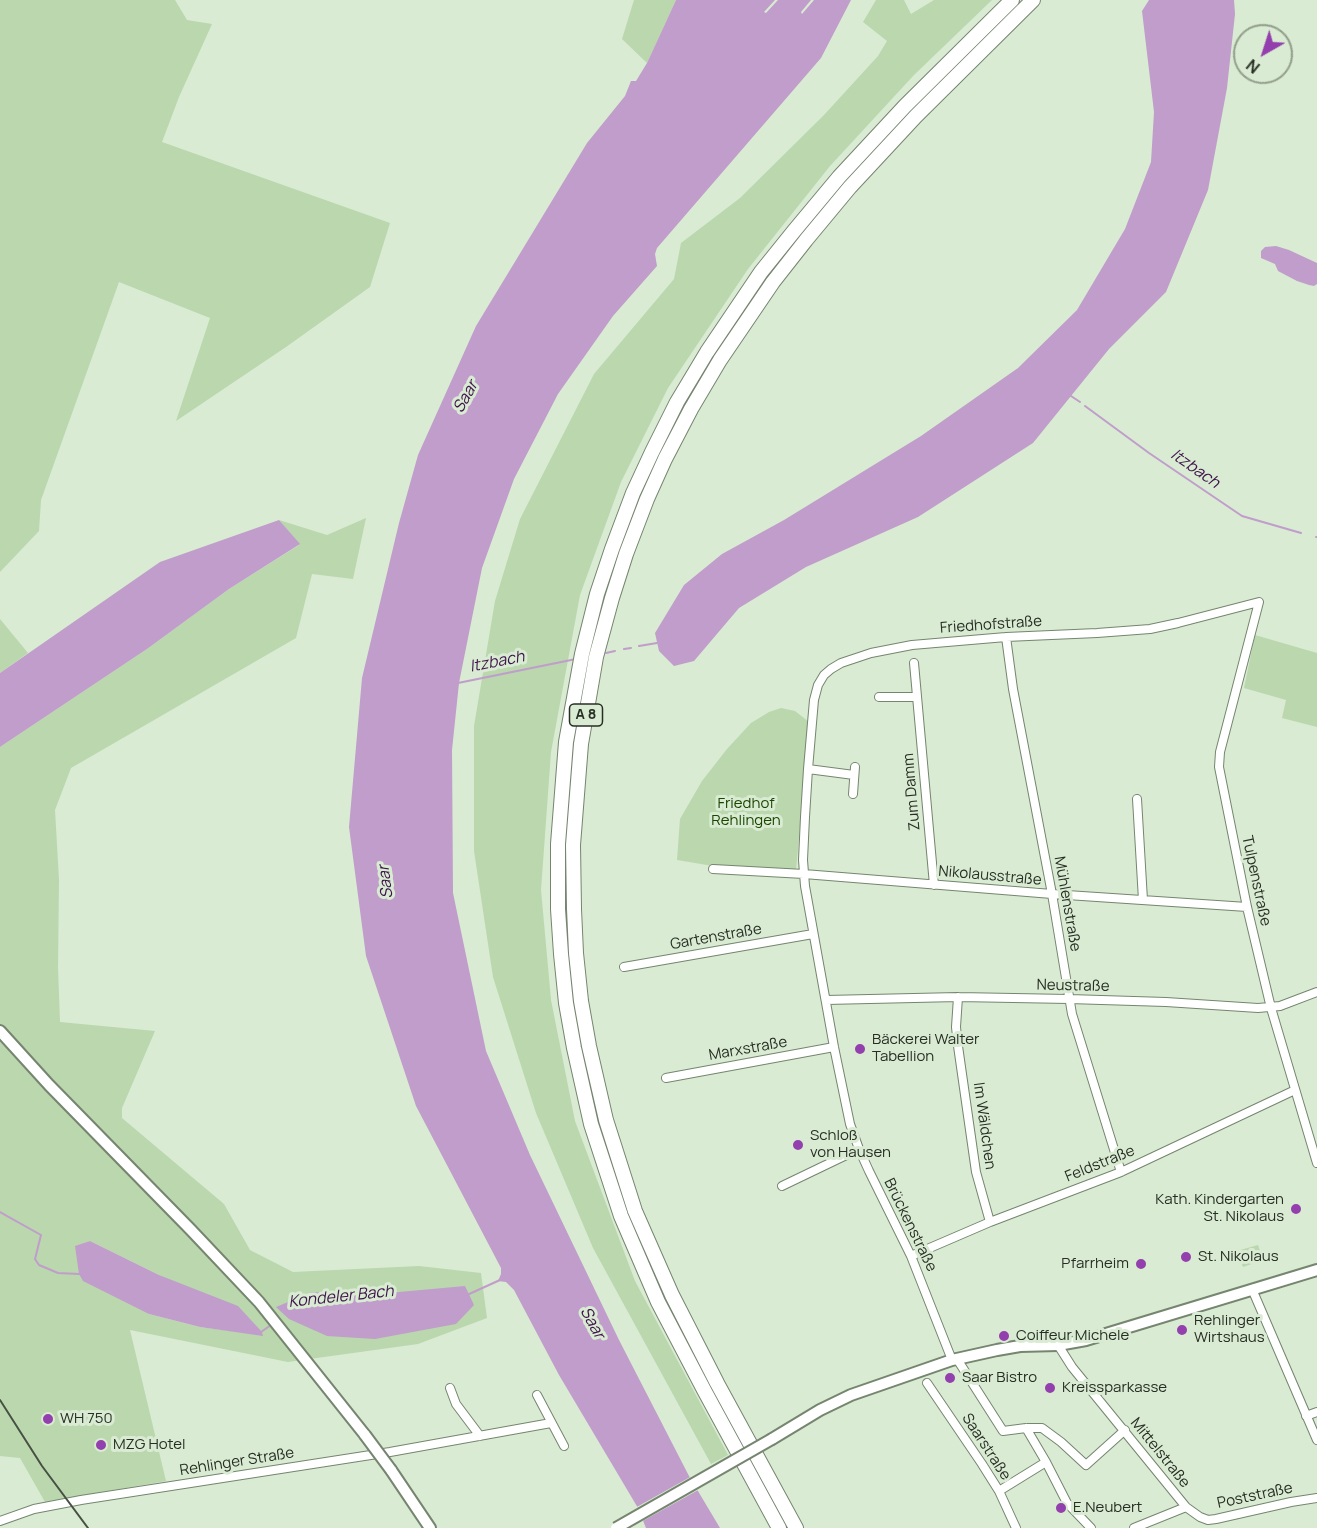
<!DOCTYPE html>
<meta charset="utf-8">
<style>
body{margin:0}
#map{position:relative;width:1317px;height:1528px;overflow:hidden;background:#d9ebd2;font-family:Manrope,sans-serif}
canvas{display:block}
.north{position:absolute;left:1233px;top:24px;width:60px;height:60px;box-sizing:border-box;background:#d9ebd2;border:2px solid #929f8c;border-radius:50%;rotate:219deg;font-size:16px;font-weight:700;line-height:24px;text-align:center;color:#272e24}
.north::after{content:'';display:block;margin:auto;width:21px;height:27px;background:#933fad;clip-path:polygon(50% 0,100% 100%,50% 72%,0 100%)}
</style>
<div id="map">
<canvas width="1317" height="1528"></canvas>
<div class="north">N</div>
</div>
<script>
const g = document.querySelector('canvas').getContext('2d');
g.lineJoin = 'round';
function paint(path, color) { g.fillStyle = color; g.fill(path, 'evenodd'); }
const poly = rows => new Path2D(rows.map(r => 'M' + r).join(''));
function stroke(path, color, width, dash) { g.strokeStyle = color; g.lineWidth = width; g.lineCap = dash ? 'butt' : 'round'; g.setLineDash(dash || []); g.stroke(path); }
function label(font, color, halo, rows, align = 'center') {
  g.font = font + ' Manrope,sans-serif'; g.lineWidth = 6; g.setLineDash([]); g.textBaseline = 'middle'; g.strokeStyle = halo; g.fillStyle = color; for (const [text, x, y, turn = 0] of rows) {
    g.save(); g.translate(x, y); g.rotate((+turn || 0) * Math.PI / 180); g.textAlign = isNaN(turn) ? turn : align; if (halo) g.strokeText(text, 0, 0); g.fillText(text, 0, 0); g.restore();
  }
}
const green = poly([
 [0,0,175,0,187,20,212,24,179,97,162,142,390,223,370,287,286,347,176,421,210,318,119,282,41,500,39,531,0,572],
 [634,0,676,0,647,63,622,39],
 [876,0,904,0,911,14,934,0,992,0,914,75,830,166,748,269,668,388,621,482,580,595,551,752,541,890,551,1000,575,1121,635,1281,728,1455,711,1464,593,1248,536,1113,493,977,474,851,474,726,495,601,520,519,594,374,674,279,681,243,740,198,824,115,878,56,887,41,863,22],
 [366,518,353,579,312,574,296,638,71,768,55,810,59,880,58,967,60,1022,155,1031,122,1108,122,1118,224,1204,250,1250,293,1272,419,1266,481,1273,487,1318,418,1344,288,1362,130,1330,166,1481,45,1502,20,1458,0,1456,0,747,147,649,229,589,299,545,279,520,327,535],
 [90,1241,159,1275,263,1335,200,1327,149,1314,75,1247],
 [312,1292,377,1294,277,1307],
 [0,619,28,653,0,673],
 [1255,635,1317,653,1317,727,1282,718,1286,700,1244,688],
 [781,708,795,711,809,722,796,871,713,866,677,860,680,819,702,781,727,749,751,723,769,712],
 [1258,1245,1263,1260,1243,1267,1237,1251]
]);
const water = poly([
 [676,0,775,0,764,12,766,13,778,0,811,0,801,12,802,14,814,0,851,0,821,58,657,248,655,254,657,266,613,316,558,394,514,479,482,568,459,683,452,750,453,893,486,1051,530,1155,619,1340,689,1476,720,1528,646,1528,638,1508,559,1375,514,1290,506,1282,498,1281,501,1274,501,1268,416,1106,366,956,349,827,362,678,399,523,418,455,476,326,587,143,625,96,631,81,636,81,647,63],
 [1149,0,1234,0,1235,14,1227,88,1208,190,1166,292,1109,349,1033,443,918,517,806,567,739,608,694,661,674,666,659,651,655,633,684,585,722,554,784,520,921,436,1018,368,1077,310,1125,229,1151,162,1154,112,1142,11],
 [1276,246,1289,250,1317,263,1317,284,1314,286,1309,285,1297,281,1278,271,1275,264,1261,258,1261,251,1265,247],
 [279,520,300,544,229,589,147,649,0,747,0,673,160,562],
 [90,1241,159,1275,238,1306,262,1332,263,1336,200,1327,149,1314,83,1281,79,1274,75,1246],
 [465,1286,474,1305,456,1324,375,1339,327,1336,289,1319,276,1307,312,1292,377,1294]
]);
const pier = poly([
 [692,1476,700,1489,641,1522,635,1508]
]);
const stream = poly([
 [1071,396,1080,402],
 [1085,406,1149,453,1242,516,1301,533],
 [1316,537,1317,537],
 [639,646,657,643],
 [624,649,631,648],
 [606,653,615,651],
 [458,683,576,659],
 [0,1212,41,1235,35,1259,39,1265,58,1273,79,1274,82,1273],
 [467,1295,500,1280],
 [261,1332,271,1325]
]);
const street = poly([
 [1006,637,1013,689,1052,894,1072,1014,1121,1172],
 [914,663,934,885],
 [879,697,917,697],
 [808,769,854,775],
 [853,794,855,767],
 [1137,799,1143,900],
 [713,869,804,874,1052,894,1247,907],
 [624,967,813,934],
 [958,997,956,1027,958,1046,976,1172,990,1222],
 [826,1000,958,997,1069,999,1166,1002,1258,1008,1280,1006,1317,992],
 [666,1078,834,1047],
 [782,1186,859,1149],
 [911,1256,990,1222,1121,1172,1295,1090],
 [1252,1289,1317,1440],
 [1058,1345,1072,1367,1186,1507,1200,1517,1208,1520,1216,1519,1291,1502,1317,1498],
 [957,1359,1003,1431,1026,1428,1042,1428,1061,1442,1086,1465,1125,1430],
 [952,1360,911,1256,869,1171,859,1149,850,1124,834,1047,805,886,803,860,805,817,808,769,814,700,818,685,824,675,831,669,841,663,871,653,912,645,1006,637,1097,633,1150,629,1178,623,1259,602,1220,752,1219,767,1247,907,1271,1008,1317,1163],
 [927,1383,982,1464,999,1491,1016,1528],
 [450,1388,456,1404,480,1436],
 [537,1395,564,1446],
 [1306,1416,1317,1412],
 [1026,1428,1046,1462],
 [999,1491,1046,1462,1067,1503,1091,1528],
 [0,1521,34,1509,81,1500,390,1452,551,1423],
 [1134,1528,1186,1507]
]);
const secondary = poly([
 [0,1031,49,1085,191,1230,259,1302,365,1435],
 [772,1439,820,1410,851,1395,952,1360,997,1350,1020,1346,1058,1345,1086,1340,1317,1270],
 [391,1470,430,1528]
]);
const highway = poly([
 [779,1528,704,1390,658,1302,621,1216,591,1124,574,1048,566,1003,561,954,558,909,558,844,566,742,582,654,597,594,612,549,633,493,652,452,677,402,707,352,761,272,794,231,839,177,905,106,1012,0],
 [796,1528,717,1383,672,1295,635,1211,606,1120,589,1046,581,1001,576,953,574,909,573,845,581,744,596,657,612,598,626,554,647,499,665,459,691,409,720,360,773,282,806,240,850,187,916,116,1033,0]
]);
const rail = poly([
 [0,1400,42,1466,88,1528]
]);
const secondaryBridge = poly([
 [365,1435,391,1470],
 [616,1528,772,1439]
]);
const markers = [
 [860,1049,6,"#933fad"],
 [798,1145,6,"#933fad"],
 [1296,1209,6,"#933fad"],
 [1186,1257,6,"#933fad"],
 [1141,1264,6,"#933fad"],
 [1182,1330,6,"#933fad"],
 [1004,1336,6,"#933fad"],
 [950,1378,6,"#933fad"],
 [1050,1388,6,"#933fad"],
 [48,1419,6,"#933fad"],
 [101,1445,6,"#933fad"],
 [1061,1508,6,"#933fad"]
];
const shields = [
 [586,715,33]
];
const shieldNames = [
 ["A 8",586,715]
];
const streetNames = [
 ["Friedhofstraße",991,625,-4],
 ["Zum Damm",912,792,-95],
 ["Nikolausstraße",990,876,5],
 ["Tulpenstraße",1256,881,78],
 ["Mühlenstraße",1067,904,80],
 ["Gartenstraße",716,937,-10],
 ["Neustraße",1073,986,1],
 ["Marxstraße",748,1049,-10],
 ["Im Wäldchen",984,1126,82],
 ["Feldstraße",1100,1164,-22],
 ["Brückenstraße",910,1225,64],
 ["Saarstraße",986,1447,57],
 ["Mittelstraße",1160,1453,51],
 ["Rehlinger Straße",237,1462,-9],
 ["Poststraße",1255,1496,-12]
];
const parkNames = [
 ["Friedhof",746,804],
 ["Rehlingen",746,821]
];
const poiNames = [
 ["Bäckerei Walter",872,1040],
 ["Tabellion",872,1057],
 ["Schloß",810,1136],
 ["von Hausen",810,1153],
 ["Kath. Kindergarten",1284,1200,"right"],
 ["St. Nikolaus",1284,1217,"right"],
 ["St. Nikolaus",1198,1257],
 ["Pfarrheim",1129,1264,"right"],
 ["Rehlinger",1194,1321],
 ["Wirtshaus",1194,1338],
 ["Coiffeur Michele",1016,1336],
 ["Saar Bistro",962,1378],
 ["Kreissparkasse",1062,1388],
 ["WH 750",60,1419],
 ["MZG Hotel",113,1445],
 ["E.Neubert",1073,1508]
];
const waterNames = [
 ["Saar",466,397,-61],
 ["Itzbach",1195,469,35],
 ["Itzbach",497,662,-11],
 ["Saar",386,882,-97],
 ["Kondeler Bach",341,1297,-6],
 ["Saar",592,1323,61]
];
paint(green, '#bad7ae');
paint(water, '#c09dcb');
paint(pier, '#d9ebd2');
stroke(stream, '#c09dcb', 2);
stroke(street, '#75856f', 10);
stroke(secondary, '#75856f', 14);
stroke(highway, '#75856f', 16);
stroke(street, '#fff', 8);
stroke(secondary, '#fff', 10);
stroke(highway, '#fff', 14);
stroke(rail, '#475043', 2);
stroke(secondaryBridge, '#75856f', 14, []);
stroke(secondaryBridge, '#fff', 10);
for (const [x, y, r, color] of markers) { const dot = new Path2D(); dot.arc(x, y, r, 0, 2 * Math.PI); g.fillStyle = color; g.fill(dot); stroke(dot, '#d9ebd2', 2); }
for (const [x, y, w] of shields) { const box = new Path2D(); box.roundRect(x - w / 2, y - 11, w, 22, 4.5); g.fillStyle = '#d9ebd2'; g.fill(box); stroke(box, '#272e24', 1.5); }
label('bold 14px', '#272e24', null, shieldNames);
label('15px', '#272e24', '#d9ebd2', streetNames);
label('15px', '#1c4600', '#d9ebd2', parkNames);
label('15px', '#272e24', '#d9ebd2', poiNames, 'left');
label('italic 16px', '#3e134b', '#d9ebd2', waterNames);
</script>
